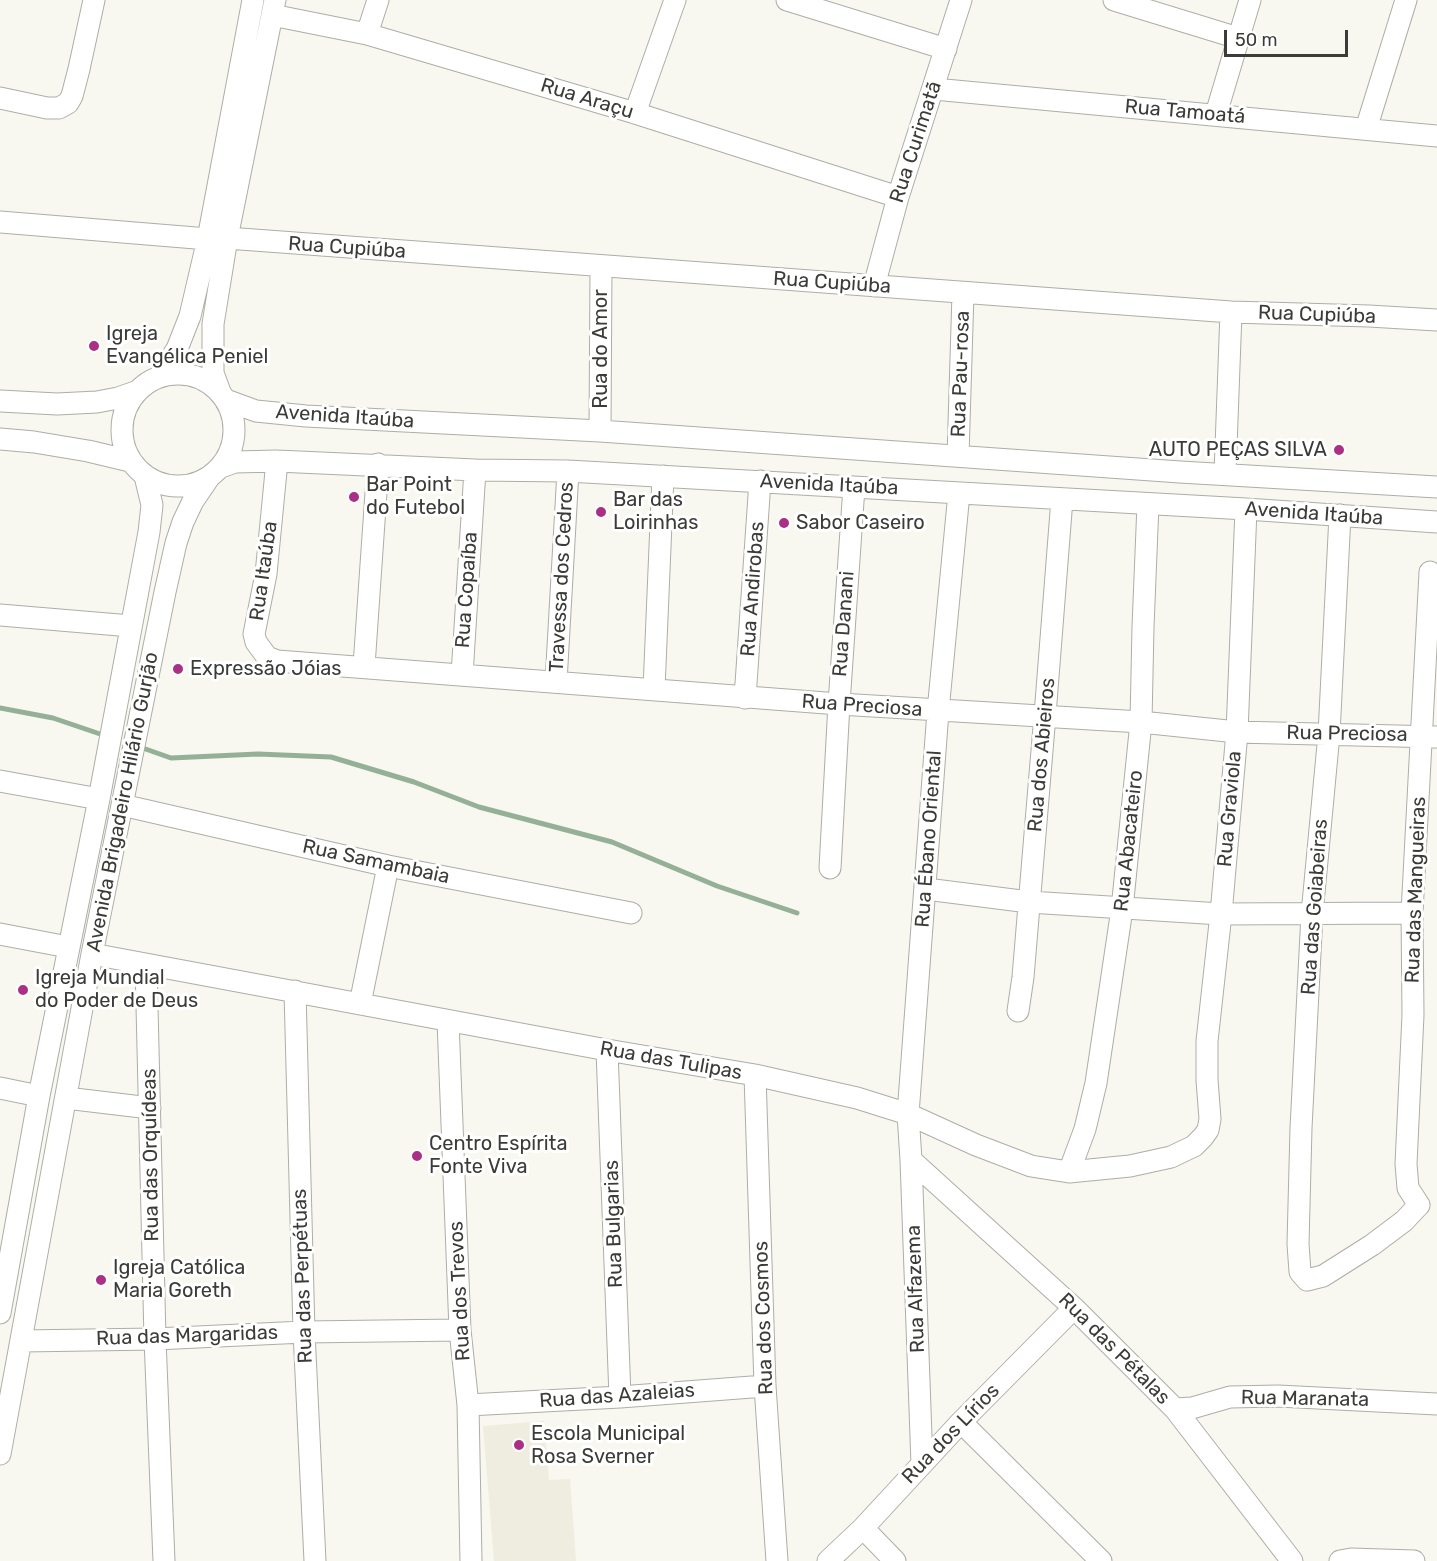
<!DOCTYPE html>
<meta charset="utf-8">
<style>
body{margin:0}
#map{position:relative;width:1437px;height:1561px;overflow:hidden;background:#f8f7f0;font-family:Rubik,sans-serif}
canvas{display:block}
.scale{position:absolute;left:1224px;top:30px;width:124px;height:27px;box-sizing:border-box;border:3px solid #3b3b38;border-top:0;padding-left:8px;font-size:18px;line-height:21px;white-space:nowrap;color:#3b3b38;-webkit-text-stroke:4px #fff;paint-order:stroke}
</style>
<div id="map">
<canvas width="1437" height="1561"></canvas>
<div class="scale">50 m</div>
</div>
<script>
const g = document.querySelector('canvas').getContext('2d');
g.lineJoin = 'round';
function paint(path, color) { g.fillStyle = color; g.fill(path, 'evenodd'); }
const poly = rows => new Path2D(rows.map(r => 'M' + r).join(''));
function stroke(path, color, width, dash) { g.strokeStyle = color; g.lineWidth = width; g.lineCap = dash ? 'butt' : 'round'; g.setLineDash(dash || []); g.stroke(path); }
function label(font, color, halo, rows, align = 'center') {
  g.font = font + ' Rubik,sans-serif'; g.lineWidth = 6; g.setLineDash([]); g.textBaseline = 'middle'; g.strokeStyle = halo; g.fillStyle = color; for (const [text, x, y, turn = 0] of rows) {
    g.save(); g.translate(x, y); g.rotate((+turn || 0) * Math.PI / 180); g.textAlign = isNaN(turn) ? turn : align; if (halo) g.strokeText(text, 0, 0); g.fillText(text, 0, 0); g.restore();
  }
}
const built = poly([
 [544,1421,549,1480,570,1479,576,1561,494,1561,483,1426]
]);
const stream = poly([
 [0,708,53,718,106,736],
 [137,746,171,758,258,754,331,757,414,782,479,807,612,842,717,886,797,913]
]);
const minor = poly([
 [787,0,946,49],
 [1114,0,1238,38],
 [272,15,367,34,635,113,898,197],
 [367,34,378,0],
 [934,89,1437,136],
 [0,98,47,108,59,108,68,103,72,96,79,69,94,0],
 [635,113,675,0],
 [1216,114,1250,0],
 [1366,129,1406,0],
 [0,222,208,239],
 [227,238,1231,312,1369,316,1437,320],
 [874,286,898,197,961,0],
 '122 430a56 56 0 1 1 112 0a56 56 0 1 1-112 0Z',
 [159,377,177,349,190,316,208,239,253,0],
 [220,392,213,373,213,324,227,238,275,0],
 [226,400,256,411,306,416,600,431,1180,472,1437,487],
 [0,401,57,404,97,402,118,398,138,391],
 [600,431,601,267],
 [0,439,34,442,88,451,130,461],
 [958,456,963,293],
 [277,461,266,574,254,634,256,642,267,657,277,661,839,704,1141,722,1237,732,1437,737],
 [221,467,235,462,277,461,475,470,568,471,1246,509,1437,522],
 [1225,474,1231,312],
 [1340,515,1329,734,1312,914,1301,1128,1298,1244,1300,1272,1307,1280,1323,1276,1372,1245,1404,1221,1419,1205],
 [0,615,131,626],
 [364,666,378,464],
 [462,675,475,470],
 [556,682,568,471],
 [654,689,663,476],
 [745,698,760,481],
 [0,781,99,799],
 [122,805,388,866,631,913],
 [830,868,839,704,854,487],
 [926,889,1029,902,1221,914,1412,913],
 [0,934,68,947],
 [92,954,607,1050,755,1075,857,1098,908,1114,976,1145,1031,1166,1069,1172,1130,1166,1171,1157,1194,1146,1203,1137,1208,1130,1210,1119,1207,1080,1207,1041,1221,914,1237,732,1246,509],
 [146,965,155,1339,164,1561],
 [295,991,304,1332,315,1561],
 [360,1004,388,866],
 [1018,1011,1023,977,1045,715,1062,499],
 [448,1021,460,1330,468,1405,471,1561],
 [607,1050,620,1397],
 [755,1075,765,1386,777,1561],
 [0,1088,39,1096],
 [66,1098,150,1108],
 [911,1160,1074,1308,1175,1409,1292,1561],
 [1069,1172,1085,1129,1096,1083,1122,909,1141,722,1143,627,1148,504],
 [1419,1205,1408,1188,1406,1164,1413,1015,1412,913,1430,572],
 [0,1313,39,1096,99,799,149,532,152,505,145,476],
 [22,1341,155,1339,304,1332,460,1330],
 [468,1405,620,1397,765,1386],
 [1175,1409,1192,1408,1230,1397,1278,1396,1437,1404],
 [961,1422,1101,1561],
 [0,1454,92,954,165,592,176,543,183,522,193,501,210,476],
 [922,1464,911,1160,908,1114,938,711,959,493],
 [863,1528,895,1561],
 [828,1561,863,1528,961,1422,1074,1308],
 [1340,1561,1351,1559,1414,1561]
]);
const markers = [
 [94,346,6,"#a93085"],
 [1339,450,6,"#a93085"],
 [354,497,6,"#a93085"],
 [601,512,6,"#a93085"],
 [784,523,6,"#a93085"],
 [178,669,6,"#a93085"],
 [23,990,6,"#a93085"],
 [417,1156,6,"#a93085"],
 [101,1280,6,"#a93085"],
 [519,1445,6,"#a93085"]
];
const streetNames = [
 ["Rua Araçu",587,99,17],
 ["Rua Tamoatá",1185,112,5],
 ["Rua Curimatã",916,142,-72],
 ["Rua Cupiúba",347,248,4],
 ["Rua Cupiúba",832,283,4],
 ["Rua Cupiúba",1317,315,2],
 ["Rua do Amor",601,349,-90],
 ["Rua Pau-rosa",961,374,-88],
 ["Avenida Itaúba",345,417,4],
 ["Avenida Itaúba",829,485,3],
 ["Avenida Itaúba",1314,514,4],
 ["Rua Itaúba",264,571,-82],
 ["Travessa dos Cedros",562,577,-87],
 ["Rua Andirobas",753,589,-86],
 ["Rua Copaíba",467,590,-86],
 ["Rua Danani",844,624,-86],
 ["Rua Preciosa",862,706,4],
 ["Rua Preciosa",1347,734,1],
 ["Rua dos Abieiros",1042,755,-85],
 ["Avenida Brigadeiro Hilário Gurjão",123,802,-79],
 ["Rua Graviola",1230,809,-85],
 ["Rua Ébano Oriental",929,839,-86],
 ["Rua Abacateiro",1129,841,-84],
 ["Rua Samambaia",376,862,12],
 ["Rua das Mangueiras",1416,890,-88],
 ["Rua das Goiabeiras",1315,907,-86],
 ["Rua das Tulipas",671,1061,10],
 ["Rua das Orquídeas",151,1155,-91],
 ["Rua Bulgarias",614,1224,-92],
 ["Rua das Perpétuas",303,1276,-92],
 ["Rua Alfazema",916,1289,-92],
 ["Rua dos Trevos",460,1291,-93],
 ["Rua dos Cosmos",764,1318,-92],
 ["Rua das Margaridas",187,1336,-2],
 ["Rua das Pétalas",1114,1349,45],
 ["Rua das Azaleias",617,1396,-4],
 ["Rua Maranata",1305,1399,1],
 ["Rua dos Lírios",951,1434,-46]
];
const poiNames = [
 ["Igreja",106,334],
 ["Evangélica Peniel",106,357],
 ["AUTO PEÇAS SILVA",1327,450,"right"],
 ["Bar Point",366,485],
 ["do Futebol",366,508],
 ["Bar das",613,500],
 ["Loirinhas",613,523],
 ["Sabor Caseiro",796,523],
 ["Expressão Jóias",190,669],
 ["Igreja Mundial",35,978],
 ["do Poder de Deus",35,1001],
 ["Centro Espírita",429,1144],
 ["Fonte Viva",429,1167],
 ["Igreja Católica",113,1268],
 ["Maria Goreth",113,1291],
 ["Escola Municipal",531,1434],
 ["Rosa Sverner",531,1457]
];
paint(built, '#efeddf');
stroke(stream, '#94b197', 5);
stroke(minor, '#aeada7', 23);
stroke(minor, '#fff', 21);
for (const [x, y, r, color] of markers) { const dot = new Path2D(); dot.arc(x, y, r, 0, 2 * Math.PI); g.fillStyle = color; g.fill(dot); stroke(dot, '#fff', 2); }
label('20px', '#3b3b38', '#fff', streetNames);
label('20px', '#3b3b38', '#fff', poiNames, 'left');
</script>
